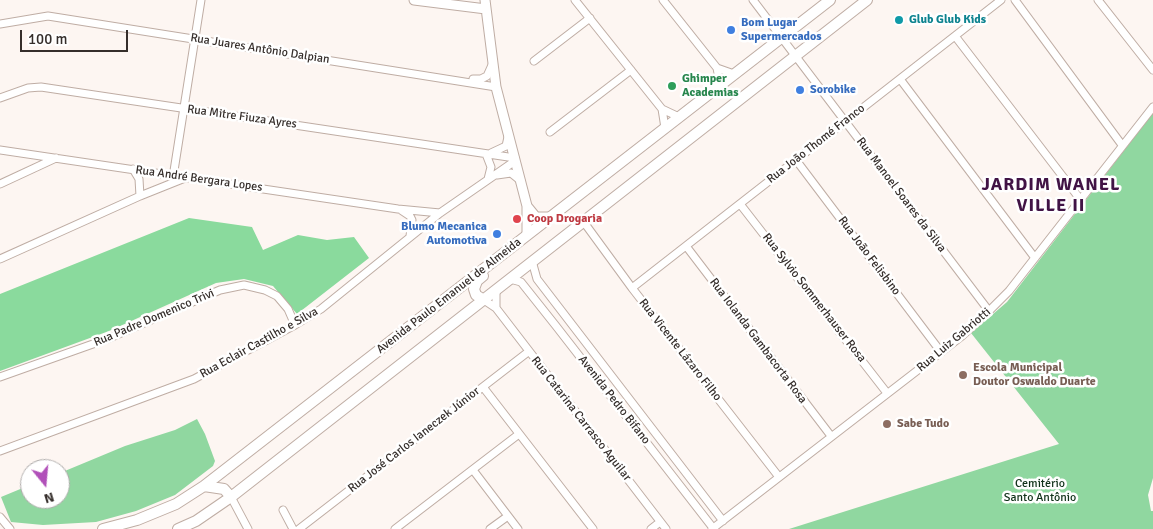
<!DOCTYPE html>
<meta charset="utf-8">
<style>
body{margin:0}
#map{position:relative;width:1153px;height:529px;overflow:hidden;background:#fdf6f2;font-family:Signika,sans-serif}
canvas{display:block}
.north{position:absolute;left:20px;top:459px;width:50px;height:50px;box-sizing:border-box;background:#fff;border:1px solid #aeabaa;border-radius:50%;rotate:163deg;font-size:14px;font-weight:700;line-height:20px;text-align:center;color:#352e2b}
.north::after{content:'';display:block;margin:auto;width:18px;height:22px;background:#b150b9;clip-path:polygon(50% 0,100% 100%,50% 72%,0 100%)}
.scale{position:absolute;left:20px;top:30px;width:108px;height:22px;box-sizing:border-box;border:2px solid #352e2b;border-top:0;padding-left:6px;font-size:15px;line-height:18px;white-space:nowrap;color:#352e2b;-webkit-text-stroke:4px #fff;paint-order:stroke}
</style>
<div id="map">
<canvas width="1153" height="529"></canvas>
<div class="north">N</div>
<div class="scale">100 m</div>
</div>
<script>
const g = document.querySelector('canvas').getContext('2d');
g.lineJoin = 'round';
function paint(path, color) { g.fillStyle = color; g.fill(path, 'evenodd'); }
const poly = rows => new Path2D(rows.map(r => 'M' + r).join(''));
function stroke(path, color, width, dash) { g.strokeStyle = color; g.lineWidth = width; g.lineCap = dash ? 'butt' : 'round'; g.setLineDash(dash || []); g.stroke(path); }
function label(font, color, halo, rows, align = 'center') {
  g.font = font + ' Signika,sans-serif'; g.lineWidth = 5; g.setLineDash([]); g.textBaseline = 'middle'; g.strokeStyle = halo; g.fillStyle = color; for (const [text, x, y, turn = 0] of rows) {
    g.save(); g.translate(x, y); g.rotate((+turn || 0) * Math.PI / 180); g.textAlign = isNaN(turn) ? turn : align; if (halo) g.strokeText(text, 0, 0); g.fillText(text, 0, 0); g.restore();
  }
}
const green = poly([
 [1153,113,1153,478,1148,495,1151,511,1153,511,1153,529,789,529,1059,444,971,333,1007,302],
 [197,419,205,434,215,461,213,466,175,495,136,511,96,522,43,525,11,522,1,497,30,485,30,499,60,499,60,473,125,446,175,430]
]);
const forest = poly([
 [189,218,252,227,263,250,298,235,327,240,354,237,369,258,297,314,273,286,244,279,216,283,109,331,0,371,0,294]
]);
const minor = poly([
 [575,0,662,109],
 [663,0,717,68],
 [753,0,989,311],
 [1015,0,1122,145],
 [1098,0,1153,70],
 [0,24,48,16,496,87],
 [955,36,1080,199],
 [534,61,590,18],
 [473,79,481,79,487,76,492,65],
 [900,79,1035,258],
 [720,84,717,68,734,74],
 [0,98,28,88,41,87,515,158],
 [665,128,662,109,679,117],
 [550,132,631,70],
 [0,150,398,209,440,213],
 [491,153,506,146,508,137],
 [486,154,491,167,488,179],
 [796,160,941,352],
 [133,169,139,179,140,196],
 [497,175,511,173,521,181],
 [173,177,201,0],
 [0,184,56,158],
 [740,204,887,393],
 [401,210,410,216,412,220,410,236],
 [583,221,632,288,779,477],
 [686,246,831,436],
 [0,259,140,196,185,178],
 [532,261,537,279,723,521],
 [510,279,521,282,556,326,713,528],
 [632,288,1001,0],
 [484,300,496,308,496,290],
 [496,308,666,529],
 [0,377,107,339,220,290,244,285,265,290,277,296,288,309,295,325],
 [483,387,593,529],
 [0,451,194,379,295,325,321,309,440,213,515,161],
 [473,470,518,529],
 [231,497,248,529],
 [283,510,293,529],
 [0,517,10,529],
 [299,529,528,352],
 [395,529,519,434],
 [490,529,508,516],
 [651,529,660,522],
 [712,529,962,336,989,311,1009,291,1153,107]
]);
const tertiary = poly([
 [414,0,486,9],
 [485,0,496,87,527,206,527,235],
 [527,206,536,217,549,217]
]);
const secondary = poly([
 [483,276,477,281,474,289,476,295,484,300],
 [204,486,224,489,231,497],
 [103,529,137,520,176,504,204,486,830,0],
 [178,529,196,521,231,497,867,0]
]);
const markers = [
 [899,20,5,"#0f9aa8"],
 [731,30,5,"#3f7fe0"],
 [672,86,5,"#2e9e5b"],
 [800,90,5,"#3f7fe0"],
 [517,219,5,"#e0444e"],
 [497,234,5,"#3f7fe0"],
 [963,375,5,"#8d6e63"],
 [887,424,5,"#8d6e63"]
];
const cultureNames = [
 ["Glub Glub Kids",909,20]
];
const shopNames = [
 ["Bom Lugar",741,23],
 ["Supermercados",741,37],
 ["Sorobike",810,90],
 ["Blumo Mecanica",487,227,"right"],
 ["Automotiva",487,241,"right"]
];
const streetNames = [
 ["Rua Juares Antônio Dalpian",260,49,9],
 ["Rua Mitre Fiuza Ayres",242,117,8],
 ["Rua João Thomé Franco",816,144,-38],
 ["Rua André Bergara Lopes",199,179,8],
 ["Rua Manoel Soares da Silva",901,195,53],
 ["Rua João Felisbino",869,256,53],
 ["Avenida Paulo Emanuel de Almeida",449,296,-38],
 ["Rua Sylvio Sommerhauser Rosa",814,298,52],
 ["Rua Padre Domenico Trivi",154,318,-23],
 ["Rua Luiz Gabriotti",954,340,-40],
 ["Rua Iolanda Gambacorta Rosa",758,341,53],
 ["Rua Eclair Castilho e Silva",259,343,-29],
 ["Rua Vicente Lázaro Filho",680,350,52],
 ["Avenida Pedro Bifano",614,400,52],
 ["Rua Catarina Carrasco Aguilar",581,419,52],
 ["Rua José Carlos Ianeczek Júnior",414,440,-38]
];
const leisureNames = [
 ["Ghimper",682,79],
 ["Academias",682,93]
];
const healthNames = [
 ["Coop Drogaria",527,219]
];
const educationNames = [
 ["Escola Municipal",973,368],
 ["Doutor Oswaldo Duarte",973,382],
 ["Sabe Tudo",897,424]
];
const parkNames = [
 ["Cemitério",1040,484],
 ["Santo Antônio",1040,498]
];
const districtNames = [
 ["JARDIM WANEL",1051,185],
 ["VILLE II",1051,206]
];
paint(green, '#90d7a0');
paint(forest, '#8ada9d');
stroke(minor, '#bfada4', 9);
stroke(tertiary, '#bfada4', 11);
stroke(secondary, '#bfada4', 12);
stroke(minor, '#fff', 7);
stroke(tertiary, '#fff', 9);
stroke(secondary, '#fff', 10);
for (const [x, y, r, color] of markers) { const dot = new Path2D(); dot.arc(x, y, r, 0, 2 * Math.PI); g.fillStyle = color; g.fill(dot); stroke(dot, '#fff', 2); }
label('bold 12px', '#0d838f', '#fff', cultureNames, 'left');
label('bold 12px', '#366cbe', '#fff', shopNames, 'left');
label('12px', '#352e2b', '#fff', streetNames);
label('bold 12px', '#27864d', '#fff', leisureNames, 'left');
label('bold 12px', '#be3a42', '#fff', healthNames, 'left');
label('bold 12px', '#785e54', '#fff', educationNames, 'left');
label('12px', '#103119', '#fff', parkNames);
g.letterSpacing = '1px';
label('bold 18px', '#411345', '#fff', districtNames);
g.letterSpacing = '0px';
</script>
